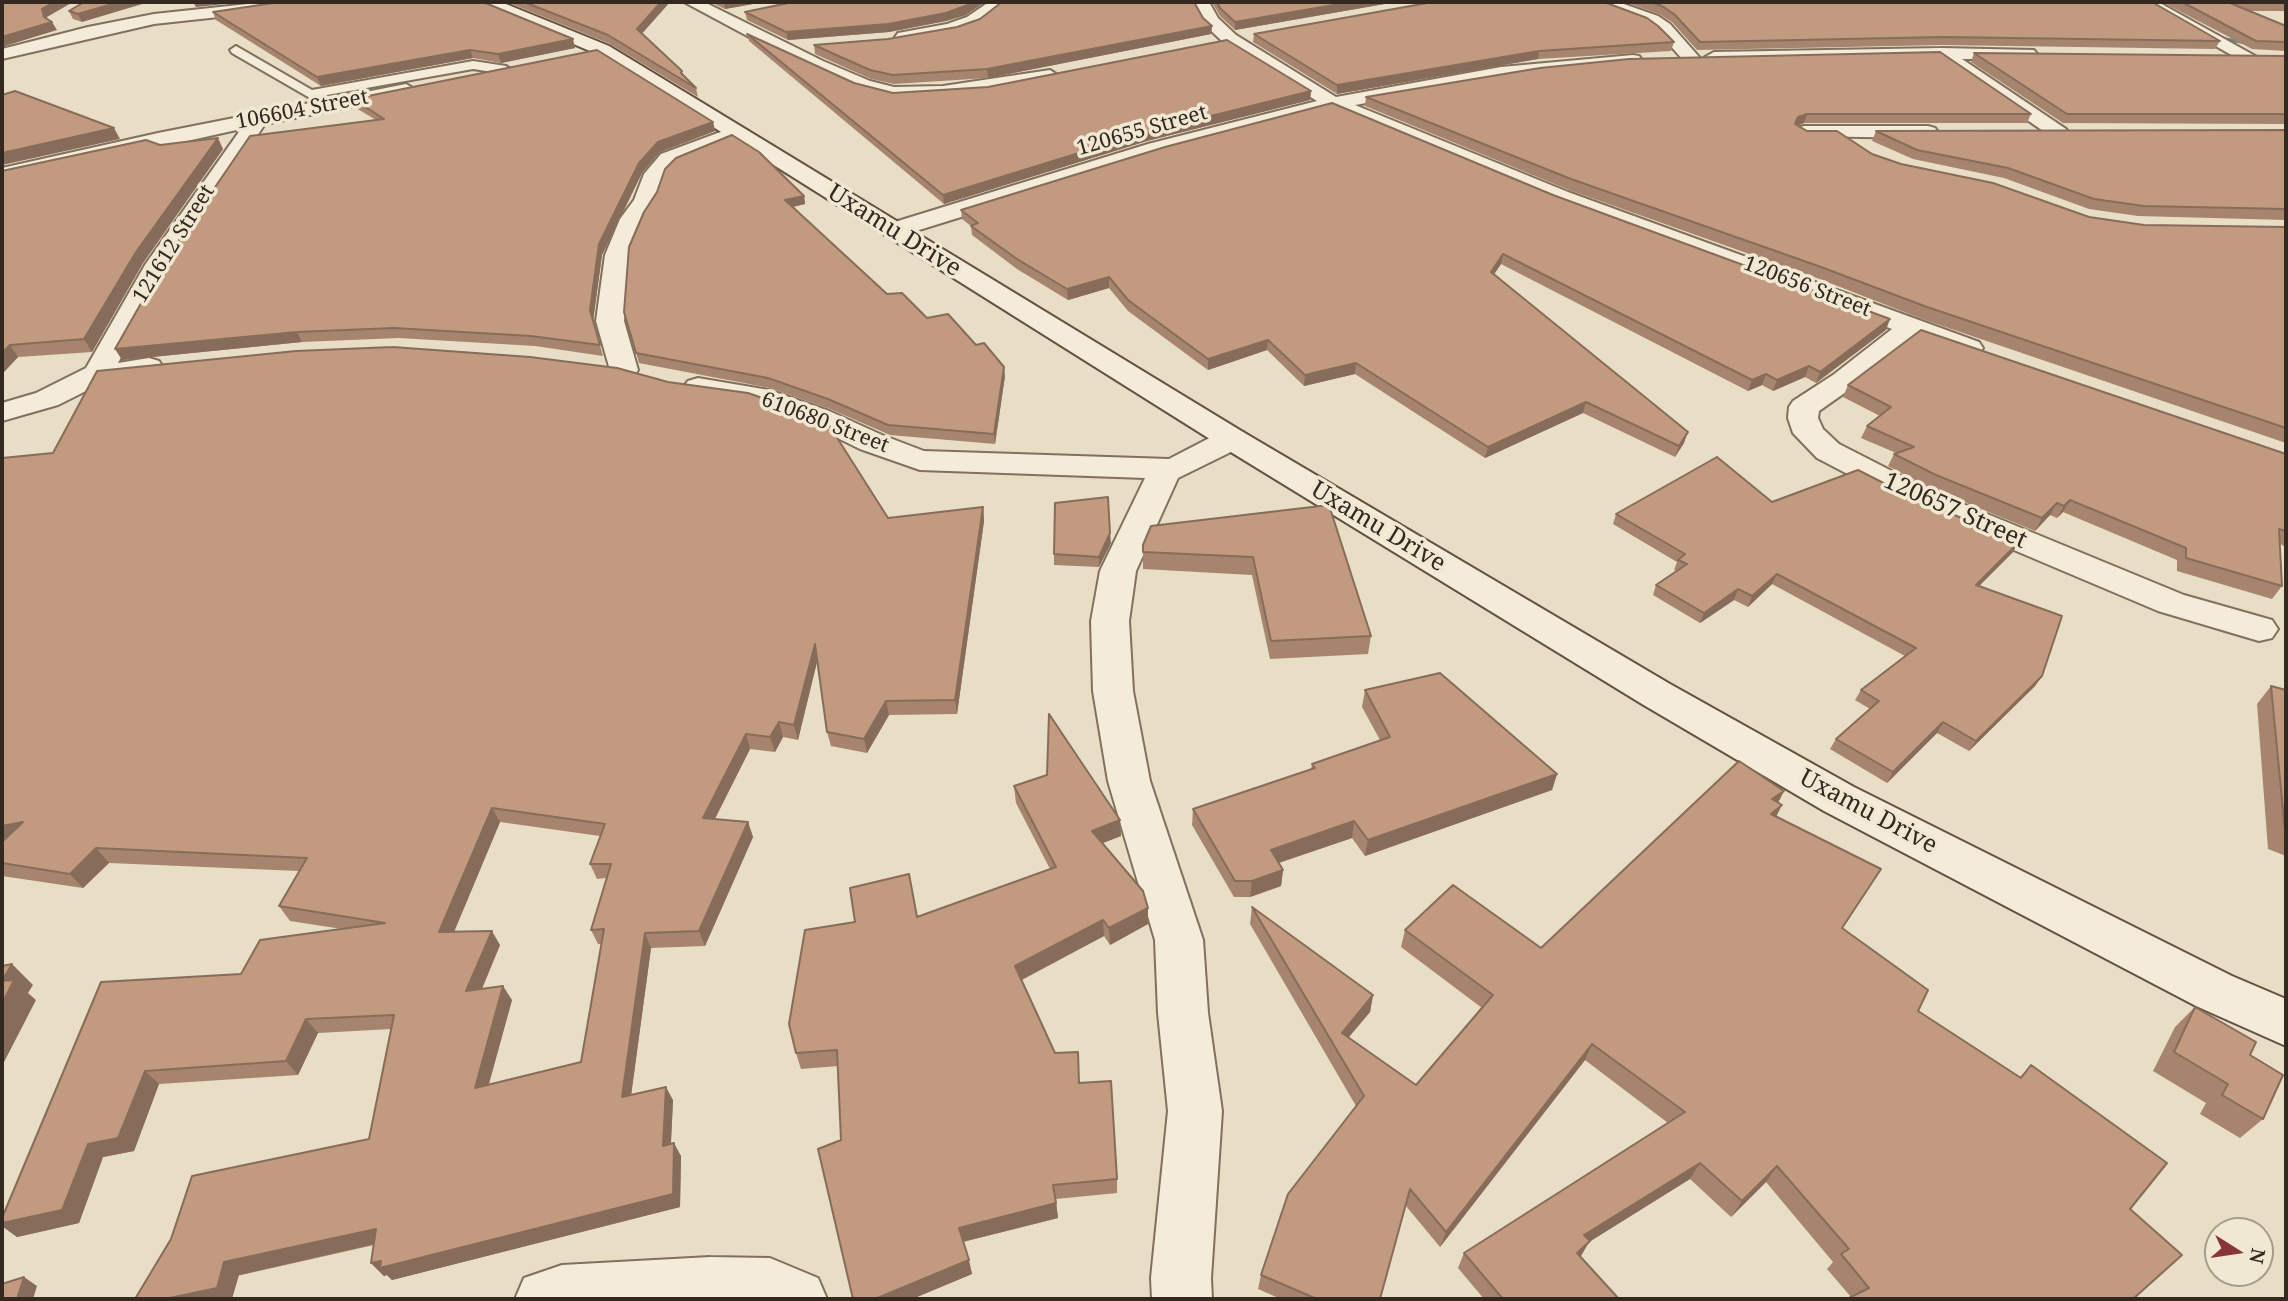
<!DOCTYPE html>
<style>
body{margin:0}
#map{position:relative;width:2288px;height:1301px;overflow:hidden;background:#e8ddc5;font-family:"Noto Serif",serif}
canvas{display:block}
.frame{position:absolute;inset:0;border:4px solid #332920;pointer-events:none}
.north{position:absolute;left:2204px;top:1217px;width:70px;height:70px;box-sizing:border-box;background:#f1e8d4;border:2px solid #a59c8c;border-radius:50%;rotate:102deg;font-size:19px;font-weight:700;line-height:28px;text-align:center;color:#332920}
.north::after{content:'';display:block;margin:auto;width:24px;height:32px;background:#893537;clip-path:polygon(50% 0,100% 100%,50% 72%,0 100%)}
</style>
<div id="map">
<canvas width="2288" height="1301"></canvas>
<div class="frame"></div>
<div class="north">N</div>
</div>
<script>
const g = document.querySelector('canvas').getContext('2d');
g.lineJoin = 'round';
const poly = rows => new Path2D(rows.map(r => 'M' + r).join(''));
function paint(path, color) { g.fillStyle = color; g.fill(path, 'evenodd'); }
function stroke(path, color, width, dash) { g.strokeStyle = color; g.lineWidth = width; g.lineCap = dash ? 'butt' : 'round'; g.setLineDash(dash || []); g.stroke(path); }
function label(font, color, halo, rows, align = 'center') {
  g.font = font + ' "Noto Serif",serif'; g.lineWidth = 7; g.setLineDash([]); g.textBaseline = 'middle'; g.strokeStyle = halo; g.fillStyle = color; for (const [text, x, y, turn = 0] of rows) {
    g.save(); g.translate(x, y); g.rotate((+turn || 0) * Math.PI / 180); g.textAlign = isNaN(turn) ? turn : align; if (halo) g.strokeText(text, 0, 0); g.fillText(text, 0, 0); g.restore();
  }
}
const stream = poly([
 [2198,33,2286,47,2286,51,2201,37,2198,33]
]);
const lane = poly([
 [236,46,312,90,473,61,506,66,512,70,506,74,473,69,310,98,232,53,230,50,236,46]
]);
const street = poly([
 [267,2,300,2,298,5,265,12,154,24,2,59,2,49,88,27,154,14,267,2],
 [684,2,704,2,823,61,870,81,894,87,943,86,1050,70,1059,76,1050,82,943,98,894,99,856,89,809,69,684,2],
 [989,2,1004,4,979,25,951,34,904,42,895,37,898,33,947,24,967,17,989,2],
 [1193,2,1209,2,1218,18,1236,35,1336,97,1501,67,1633,55,1639,56,1642,60,1633,65,1501,79,1355,105,1568,192,1979,342,1983,348,1979,354,1969,356,1915,337,1853,387,1819,411,1818,418,1823,429,1839,444,1929,490,2184,595,2272,620,2278,629,2272,638,2259,641,2158,611,1905,504,1817,458,1793,433,1788,418,1789,407,1793,401,1833,375,1892,329,1552,202,1331,109,1164,154,903,235,894,237,885,235,882,230,885,225,1148,144,1317,101,1224,43,1205,25,1193,2],
 [1595,2,1618,2,1658,16,1670,24,1700,58,1697,62,1685,62,1658,32,1646,24,1597,5,1595,2],
 [2138,2,2158,2,2257,57,2248,62,2242,61,2138,2],
 [1941,48,2034,50,2037,54,2034,58,2028,59,1962,59,2066,129,2069,133,2066,137,2052,137,1937,58,1714,62,1705,57,1714,52,1941,48],
 [406,84,416,90,413,94,265,124,171,265,118,363,149,358,159,361,163,367,159,373,104,382,58,405,2,421,2,403,36,393,86,368,145,265,241,129,2,182,2,168,158,133,406,84],
 [1804,126,1928,126,1935,128,1938,132,1935,136,1928,138,1797,136,1794,132,1797,128,1804,126],
 [734,127,741,129,744,133,741,137,677,164,665,176,657,200,644,219,629,255,624,321,638,370,634,376,624,379,614,376,610,370,596,321,605,255,620,219,634,200,644,174,661,154,734,127],
 [698,378,769,390,829,411,882,435,924,451,1169,459,1221,432,1232,430,1243,432,1248,439,1243,446,1178,478,1136,571,1129,621,1133,691,1150,781,1203,940,1208,1013,1222,1111,1211,1278,1212,1299,1152,1299,1151,1278,1168,1111,1158,1013,1155,940,1108,781,1093,691,1091,621,1100,571,1145,478,920,470,860,449,807,423,753,404,688,393,683,387,688,381,698,378],
 [710,1257,770,1258,818,1278,827,1299,515,1299,524,1278,562,1265,710,1257]
]);
const secondary = poly([
 [479,2,501,2,609,46,1243,432,1670,684,1854,787,2232,976,2286,999,2286,1046,2196,1006,1824,811,1642,704,1221,446,597,54,481,5,479,2]
]);
const wall = poly([
 [84,2,82,22,73,19,69,11],
 [507,2,670,2,642,33,682,71,683,76,696,88,698,97,610,44],
 [710,2,764,2,725,9],
 [1212,2,1396,2,1235,30,1220,16],
 [1625,2,2152,2,2220,41,2215,49,1941,45,1697,50,1672,22,1659,14],
 [2162,2,2286,2,2286,11,2250,11,2286,26,2286,51,2252,49],
 [213,12,575,48,501,63,473,58,321,86,216,20],
 [745,12,966,15,946,21,889,32,788,40,747,20],
 [1203,18,1212,26,1211,34,988,78,894,84,871,79,815,54,814,45,888,39,957,27,980,19],
 [747,34,854,83,893,93,1311,91,1310,100,1147,141,944,204,749,41],
 [1254,34,1674,42,1671,51,1538,59,1337,94,1253,42],
 [1974,53,2286,56,2286,124,2063,123,1971,62],
 [1366,97,2031,114,2027,123,1804,123,1798,126,1807,131,1901,164,2089,217,2144,225,2286,227,2286,443,1922,319,1817,278,1569,190,1365,106],
 [353,99,713,122,715,131,660,152,642,173,602,255,593,321,603,356,535,346,399,338,302,342,122,360,376,120,356,108],
 [2286,130,2286,220,2138,216,2089,209,2004,178,1913,159,1872,141,1876,131],
 [160,145,223,149,143,263,92,352,18,357,4,372,2,373,2,171],
 [1553,195,1886,330,1816,383,1805,377,1773,391,1762,385,1748,391,1501,264,1494,274,1684,443,1675,457,1583,413,1485,458,1355,374,1304,386,1267,350,1208,370,1128,311,1109,288,1068,300,1017,269,972,235,971,226,962,219,961,210],
 [804,196,805,204,793,207,887,294,927,318,1005,376,995,444,890,435,830,409,770,388,639,363,624,312],
 [1848,385,2286,454,2286,543,2284,546,2280,544,2282,586,2272,599,2177,571,2177,560,2063,512,2057,518,2050,515,2035,531,1930,488,1888,466,1894,454,1896,453,1861,438,1867,426,1880,416,1843,397],
 [2,458,888,518,983,507,984,521,957,714,889,715,867,753,831,746,827,732,817,661,798,740,783,737,775,752,750,749,715,819,748,822,753,837,705,946,651,948,631,1095,673,1100,671,1144,681,1156,680,1207,392,1280,387,1275,384,1276,371,1263,374,1245,135,1299,369,1139,391,1029,318,1033,298,1075,159,1084,134,1151,103,1157,79,1223,17,1237,2,1226,2,1218,101,982,241,974,342,929,290,921,279,906,299,871,109,863,83,888,2,876],
 [500,822,600,836,590,864,597,879,606,878,591,930,598,944,602,944,581,1062,489,1084,512,1000,482,989,500,945,454,932],
 [1772,502,2013,552,1979,586,2042,676,2035,686,1969,751,1937,733,1887,783,1830,749,1836,739,1870,709,1855,700,1861,690,1905,656,1772,584,1748,607,1734,600,1700,623,1653,595,1656,585,1677,571,1674,570,1677,562,1613,524,1616,514],
 [1329,505,1371,636,1368,654,1270,659,1252,575,1143,569,1143,545],
 [1111,543,1099,567,1054,565,1054,554],
 [2271,686,2286,690,2286,856,2268,849,2257,704],
 [1365,690,1557,774,1552,790,1365,856,1352,838,1279,863,1283,870,1281,886,1250,897,1234,897,1192,825,1193,809,1311,770,1312,764,1380,740,1362,707],
 [1014,786,1120,820,1121,836,1102,843,1148,908,1148,924,1110,945,1104,936,1022,980,1055,1053,1079,1083,1117,1179,1117,1193,1056,1199,1058,1218,963,1242,972,1274,912,1299,853,1299,841,1140,838,1066,801,1069,796,1053,855,922,917,917,1050,869,1016,803],
 [1784,791,1778,803,1776,816,1842,928,1918,1011,2020,1077,2031,1065,2167,1163,1851,1297,1827,1269,1833,1262,1766,1182,1731,1217,1690,1179,1589,1242,1580,1257,1619,1299,1484,1299,1458,1268,1464,1253,1668,1123,1585,1060,1440,1247,1406,1206,1380,1299,1281,1299,1258,1289,1261,1275,1356,1106,1250,924,1252,907,1373,995,1370,1012,1348,1038,1416,1085,1482,1008,1401,947,1405,930,1541,948],
 [2195,1007,2250,1055,2263,1119,2240,1138,2200,1114,2206,1103,2153,1071,2175,1027]
]);
const shadedWall = poly([
 [55,2,73,2,47,17,48,23,52,22,57,30,2,47,2,37,44,17,42,9],
 [119,2,149,2,82,22,78,14],
 [193,2,244,2,196,7],
 [661,2,670,2,639,37,637,29],
 [724,2,764,2,725,9],
 [972,2,985,2,966,15,946,21,889,32,788,40,786,32],
 [1351,2,1396,2,1235,30,1235,22],
 [1212,26,1211,34,988,78,987,69],
 [573,39,575,48,501,63,498,54],
 [470,50,473,58,321,86,317,77],
 [1539,51,1538,59,1337,94,1337,85],
 [1311,91,1310,100,1147,141,944,204,943,195,1147,132],
 [1807,114,1804,123,1795,126,1798,117],
 [713,122,715,131,660,152,642,173,602,255,593,321,603,356,590,310,599,244,639,163,658,142],
 [114,128,120,139,2,165,2,153],
 [218,138,223,149,143,263,92,352,84,339,136,252],
 [804,196,805,204,787,208,785,200],
 [1503,254,1501,264,1489,282,1491,272],
 [1109,277,1109,288,1068,300,1067,289],
 [1890,319,1886,330,1816,383,1820,372],
 [297,332,302,342,122,360,115,349],
 [1268,340,1267,350,1208,370,1208,359],
 [10,345,18,357,4,372,2,370,2,353],
 [1356,363,1355,374,1304,386,1305,375],
 [1809,366,1805,377,1773,391,1777,380],
 [1004,367,1005,376,995,444,994,434],
 [1766,374,1762,385,1748,391,1752,380],
 [1586,402,1583,413,1485,458,1488,447],
 [1688,432,1684,443,1675,457,1679,446],
 [2070,500,2063,512,2057,518,2064,506],
 [2057,503,2050,515,2035,531,2042,518],
 [983,507,984,521,957,714,955,700],
 [1110,533,1111,543,1099,567,1099,557],
 [2019,542,2013,552,1970,595,1976,585],
 [1777,574,1772,584,1748,607,1752,596],
 [1738,589,1734,600,1700,623,1704,613],
 [815,644,818,658,798,740,794,725],
 [2042,676,2035,686,1969,751,1976,741],
 [886,701,889,715,867,753,864,739],
 [779,722,783,737,775,752,770,737],
 [1943,722,1937,733,1887,783,1893,772],
 [746,734,750,749,708,832,703,818],
 [1557,774,1552,790,1365,856,1368,840],
 [1784,791,1775,808,1772,799],
 [1782,805,1773,823,1771,814],
 [492,808,500,822,448,946,439,932],
 [1120,820,1121,836,1093,847,1092,831],
 [1354,821,1352,838,1269,866,1271,850],
 [23,822,2,842,2,826],
 [748,822,753,837,705,946,699,931],
 [96,848,109,863,83,888,70,874],
 [1283,870,1281,886,1250,897,1252,881],
 [1148,908,1148,924,1110,945,1109,928],
 [1103,920,1104,936,1017,982,1015,966],
 [492,931,500,945,475,1005,466,991],
 [645,933,651,948,629,1111,622,1097],
 [12,964,33,985,28,993,36,1000,2,1066,2,981],
 [503,986,512,1000,484,1101,475,1088],
 [1373,995,1370,1012,1338,1050,1342,1033],
 [306,1019,318,1033,298,1075,286,1061],
 [1592,1044,1585,1060,1440,1247,1446,1232],
 [145,1071,159,1084,134,1151,103,1157,79,1223,17,1237,2,1226,2,1223,88,1144],
 [666,1087,673,1100,670,1159,663,1146],
 [674,1143,681,1156,680,1207,392,1280,387,1275,384,1276,371,1263],
 [1700,1163,1690,1179,1589,1242,1581,1256,1568,1268,1584,1235],
 [1777,1166,1766,1182,1731,1217,1742,1201],
 [1056,1203,1058,1218,962,1242,959,1228],
 [376,1229,388,1241,239,1275,232,1299,165,1299,224,1262],
 [969,1260,972,1274,912,1299,875,1299],
 [24,1277,37,1286,33,1299,17,1299]
]);
const building = poly([
 [2,2,55,2,42,9,44,17,52,22,2,37,2,2],
 [84,2,119,2,78,14,69,11,84,2],
 [280,2,483,2,573,39,498,54,470,50,317,77,213,12,280,2],
 [524,2,661,2,637,29,682,71,681,73,696,88,608,35,524,2],
 [793,2,972,2,965,6,946,13,888,24,786,32,745,12,793,2],
 [1002,2,1194,2,1203,18,1212,26,987,69,893,75,870,70,814,45,888,39,957,27,980,19,1002,2],
 [1217,2,1351,2,1235,22,1220,8,1217,2],
 [1433,2,1604,2,1647,18,1658,26,1674,42,1539,51,1337,85,1254,34,1433,2],
 [1650,2,2152,2,2220,41,1944,37,1700,42,1674,14,1662,6,1650,2],
 [2182,2,2286,2,2286,3,2230,3,2286,26,2286,42,2256,41,2182,2],
 [747,34,854,83,893,93,988,87,1227,40,1311,91,1147,132,943,195,747,34],
 [597,50,713,122,658,142,639,163,599,244,590,310,600,345,531,336,394,328,297,332,115,349,168,256,250,136,384,119,353,99,597,50],
 [1940,52,2031,114,1807,114,1798,117,1795,124,1807,131,1837,131,1872,154,1901,164,1993,183,2089,217,2144,225,2286,227,2286,428,1927,307,1821,267,1571,179,1366,97,1540,68,1629,59,1940,52],
 [1974,53,2286,56,2286,114,2067,114,1974,53],
 [15,91,114,128,2,153,2,95,15,91],
 [1332,103,1553,195,1890,319,1820,372,1809,366,1777,380,1766,374,1752,380,1503,254,1491,272,1688,432,1679,446,1586,402,1488,447,1356,363,1305,375,1268,340,1208,359,1128,300,1109,277,1067,289,1017,259,971,226,978,223,961,210,1165,147,1332,103],
 [2286,130,2286,209,2144,206,2094,199,2008,168,1917,150,1876,131,2286,130],
 [732,135,759,152,804,196,785,200,887,294,902,293,927,318,948,314,976,345,984,343,1004,367,994,434,888,425,828,399,768,378,636,353,624,312,629,247,644,212,657,192,665,169,676,158,732,135],
 [218,138,136,252,84,339,10,345,2,353,2,171,146,140,160,145,218,138],
 [1921,330,2286,454,2286,531,2279,529,2282,586,2186,558,2186,548,2070,500,2064,506,2057,503,2042,518,1936,475,1894,454,1914,447,1867,426,1891,407,1848,385,1921,330],
 [393,347,530,357,617,368,668,382,748,393,803,412,829,425,888,518,983,507,955,700,886,701,864,739,827,732,815,644,794,725,779,722,770,737,746,734,703,818,748,822,699,931,645,933,622,1097,666,1087,663,1146,674,1143,673,1194,380,1268,381,1261,371,1263,376,1229,224,1262,217,1288,165,1299,135,1299,171,1239,192,1176,369,1139,394,1015,306,1019,286,1061,145,1071,118,1138,88,1144,62,1210,2,1223,2,1218,101,982,241,974,260,940,385,923,279,906,307,858,96,848,70,874,2,863,2,842,23,822,2,826,2,458,53,453,97,371,296,351,393,347],
 [492,808,605,824,590,864,611,864,591,930,604,929,581,1062,475,1088,503,986,466,991,492,931,439,932,492,808],
 [1717,457,1772,502,1858,470,1909,496,2019,542,1976,585,2062,616,2042,676,1976,741,1943,722,1893,772,1836,739,1879,701,1861,690,1916,648,1777,574,1752,596,1738,589,1704,613,1656,585,1687,564,1678,560,1685,554,1616,514,1717,457],
 [1108,497,1110,533,1099,557,1054,554,1055,503,1108,497],
 [1329,505,1371,636,1271,641,1253,557,1143,552,1143,545,1151,526,1329,505],
 [1440,673,1557,774,1368,840,1354,821,1271,850,1283,870,1252,881,1235,881,1193,809,1315,768,1312,764,1390,737,1365,690,1440,673],
 [2271,686,2286,690,2286,832,2285,831,2271,686],
 [1049,714,1120,820,1092,831,1143,891,1148,908,1109,928,1103,920,1015,966,1055,1053,1078,1052,1079,1083,1111,1081,1117,1179,1053,1185,1056,1203,959,1228,969,1260,875,1299,853,1299,818,1149,841,1140,837,1050,796,1053,789,1024,805,930,855,922,850,888,909,874,917,917,1056,867,1014,786,1047,775,1049,714],
 [1739,761,1784,791,1772,799,1782,805,1771,814,1881,869,1842,928,1928,990,1918,1011,2021,1078,2031,1065,2167,1163,2130,1209,2182,1255,2133,1299,1847,1299,1869,1288,1841,1254,1849,1249,1777,1166,1742,1201,1700,1163,1584,1235,1590,1241,1577,1253,1619,1299,1503,1299,1464,1253,1685,1112,1592,1044,1446,1232,1410,1189,1380,1299,1317,1299,1261,1275,1288,1194,1364,1096,1252,907,1373,995,1342,1033,1416,1085,1493,995,1405,930,1453,885,1541,948,1739,761],
 [12,964,2,981,14,980,2,1004,2,966,12,964],
 [2195,1007,2256,1042,2250,1055,2283,1075,2263,1119,2222,1095,2228,1084,2174,1052,2195,1007],
 [24,1277,17,1299,2,1299,2,1284,24,1277]
]);
const farStreetnames = [
 ["106604 Street",302,110,-11],
 ["120655 Street",1142,131,-16],
 ["121612 Street",174,244,-58],
 ["120656 Street",1807,287,21],
 ["610680 Street",825,423,21]
];
const streetNames = [
 ["Uxamu Drive",894,231,32],
 ["120657 Street",1955,511,24],
 ["Uxamu Drive",1378,527,31],
 ["Uxamu Drive",1868,812,28]
];
paint(stream, '#6e8982');
stroke(lane, '#81705e', 4);
stroke(street, '#81705e', 4);
stroke(secondary, '#635141', 4);
paint(lane, '#f4ebd8');
paint(street, '#f4ebd8');
paint(secondary, '#f4ebd8');
paint(wall, '#a7846e');
paint(shadedWall, '#886c5a');
paint(building, '#c29a80');
stroke(building, '#886c5a', 2);
label('21px', '#332920', '#f1e8d4', farStreetnames);
label('24px', '#332920', '#f1e8d4', streetNames);
</script>
